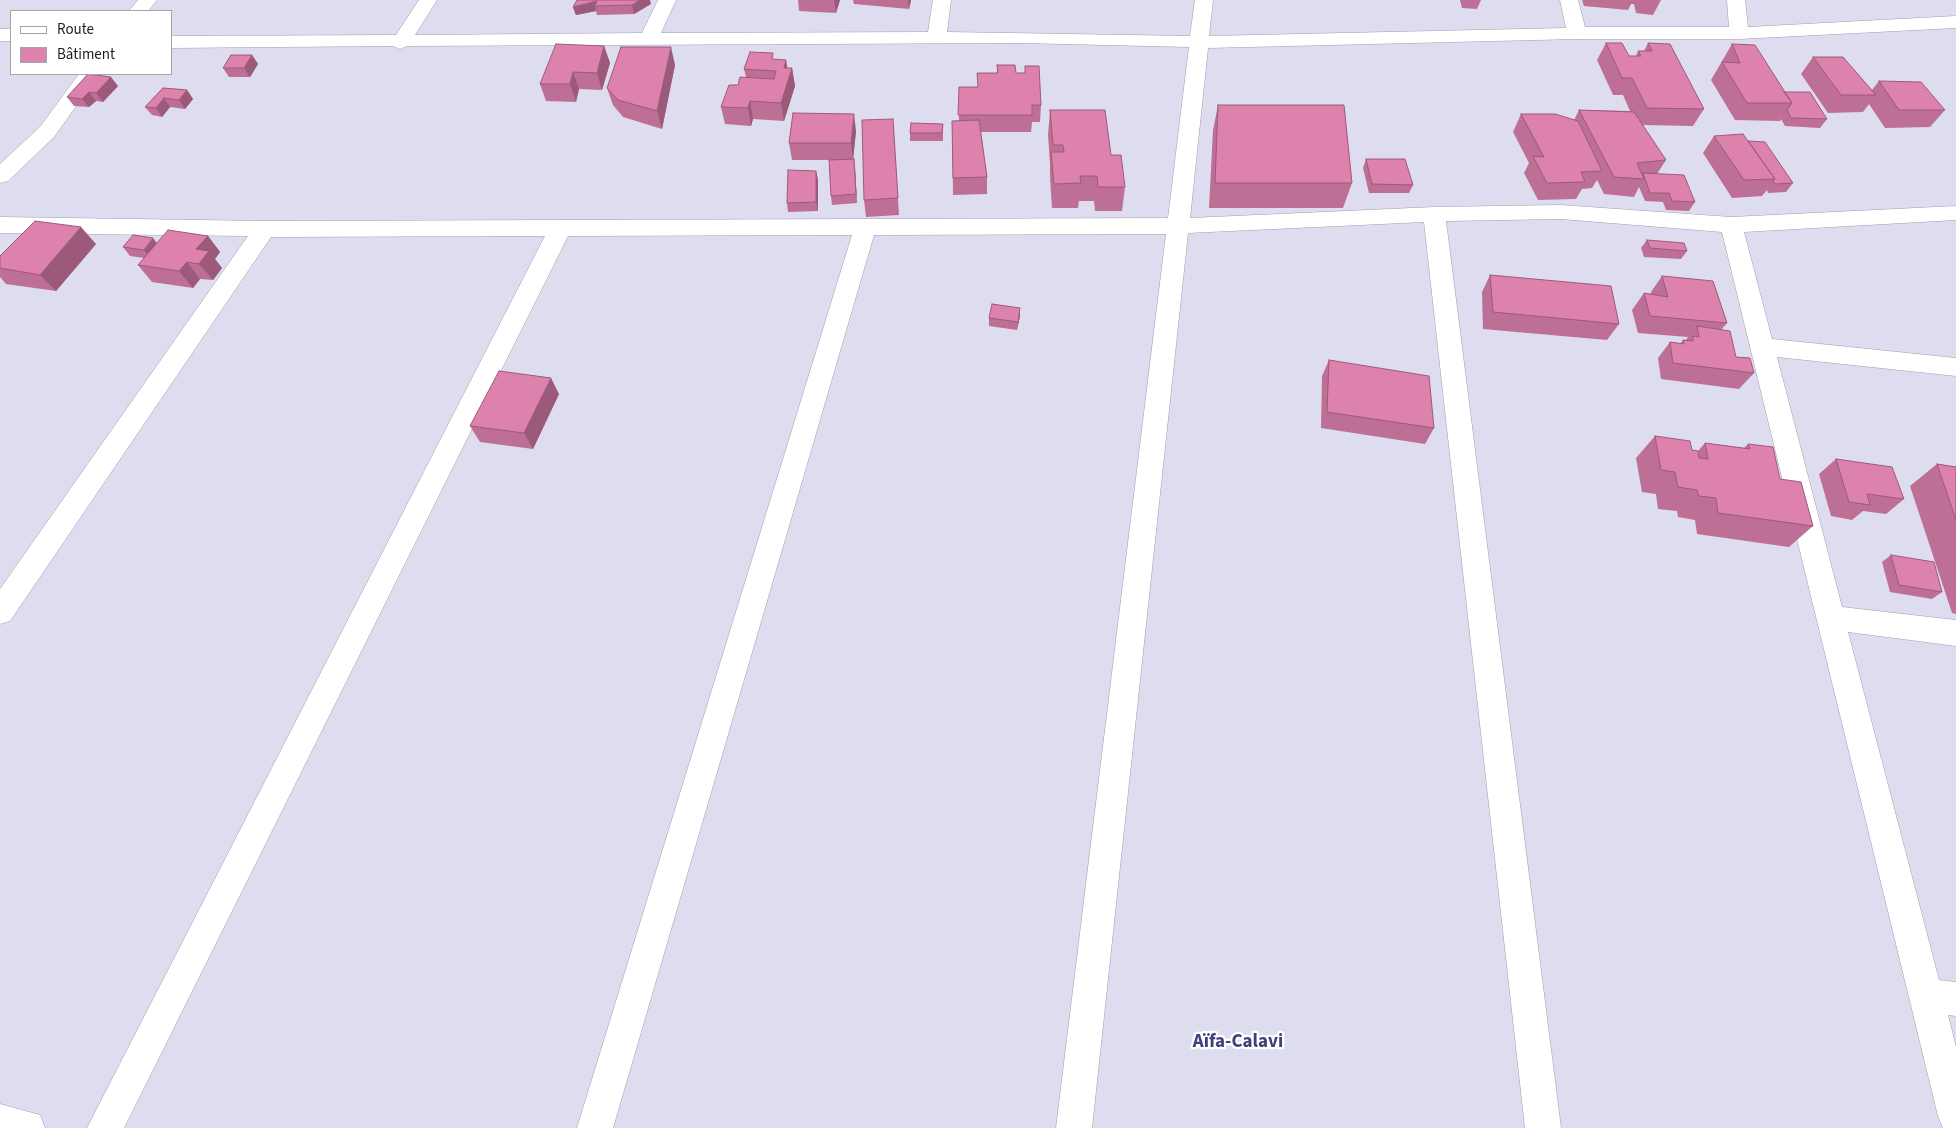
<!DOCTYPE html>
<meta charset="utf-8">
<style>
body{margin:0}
#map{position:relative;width:1956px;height:1128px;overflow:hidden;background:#dedcef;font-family:"Source Sans 3",sans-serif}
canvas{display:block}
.legend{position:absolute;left:10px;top:10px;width:162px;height:65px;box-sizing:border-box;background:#fff;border:1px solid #a5a4a7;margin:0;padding:6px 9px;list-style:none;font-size:15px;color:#1d1c23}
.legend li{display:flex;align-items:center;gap:10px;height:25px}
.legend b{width:25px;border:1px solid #a5a4a7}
</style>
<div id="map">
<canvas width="1956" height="1128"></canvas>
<ul class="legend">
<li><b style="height:6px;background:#fff"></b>Route</li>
<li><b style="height:14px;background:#dd81ad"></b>Bâtiment</li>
</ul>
</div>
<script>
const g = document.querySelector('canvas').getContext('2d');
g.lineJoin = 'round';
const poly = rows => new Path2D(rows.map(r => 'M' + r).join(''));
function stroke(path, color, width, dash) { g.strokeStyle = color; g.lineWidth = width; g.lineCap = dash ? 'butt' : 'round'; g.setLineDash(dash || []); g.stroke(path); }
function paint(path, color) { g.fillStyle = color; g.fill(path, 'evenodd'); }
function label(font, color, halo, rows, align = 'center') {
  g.font = font + ' "Source Sans 3",sans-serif'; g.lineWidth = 4.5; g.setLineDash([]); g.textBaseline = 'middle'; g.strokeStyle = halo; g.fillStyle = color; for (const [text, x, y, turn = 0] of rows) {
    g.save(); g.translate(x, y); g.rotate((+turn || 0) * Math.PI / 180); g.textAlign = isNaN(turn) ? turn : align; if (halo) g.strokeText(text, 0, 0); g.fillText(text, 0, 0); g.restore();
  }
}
const minor = poly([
 [138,0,157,0,148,11,129,11,138,0],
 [419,0,437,0,415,35,642,33,658,0,676,0,661,33,928,32,933,0,951,0,947,32,1190,36,1195,0,1213,0,1209,36,1566,28,1560,0,1578,0,1585,27,1729,27,1727,0,1745,0,1748,27,1956,16,1956,28,1739,39,1577,39,1208,48,1190,218,1434,207,1561,205,1731,217,1956,206,1956,220,1744,232,1772,339,1956,358,1956,376,1777,357,1842,607,1956,620,1956,646,1848,632,1939,980,1956,982,1956,1016,1948,1015,1956,1047,1956,1128,1943,1128,1938,1116,1722,232,1561,219,1446,221,1561,1128,1525,1128,1424,222,1188,233,1092,1128,1056,1128,1166,234,874,235,613,1128,577,1128,852,235,568,236,124,1128,87,1128,545,236,271,237,10,621,0,624,0,589,248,236,0,233,0,217,265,221,1168,218,1189,47,1021,43,407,46,400,49,393,46,171,48,171,36,396,35,419,0],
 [0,29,11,29,11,41,0,41,0,29],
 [79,74,99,74,54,137,8,181,0,183,0,164,40,127,79,74],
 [0,1104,40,1115,45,1128,0,1128,0,1104]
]);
const wall = poly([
 [798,0,840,0,836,13,799,11],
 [853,0,911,0,909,9,854,4],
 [1460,0,1481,0,1477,9,1462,8],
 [1582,0,1661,0,1653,15,1636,13,1634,4,1631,4,1628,10,1584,6],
 [651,4,634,14,597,15,596,11,576,15,573,7],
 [1606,43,1629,56,1636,56,1638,51,1644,51,1648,43,1704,109,1693,126,1643,125,1666,160,1657,174,1695,202,1689,211,1666,210,1663,202,1645,201,1639,187,1634,197,1604,194,1597,180,1592,188,1582,189,1576,199,1538,200,1524,173,1529,163,1513,132,1521,114,1574,120,1579,110,1630,111,1623,95,1613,95,1597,60],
 [1732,44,1784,92,1827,119,1820,128,1785,126,1781,119,1780,121,1735,120,1711,80],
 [604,46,610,63,602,90,579,89,576,102,546,101,540,84],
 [252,55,258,64,250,77,229,77,223,68],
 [1813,57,1872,90,1879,81,1945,110,1930,127,1885,128,1869,104,1863,112,1828,113,1801,74],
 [775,59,786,60,787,68,792,68,795,86,784,121,753,119,751,126,725,124,721,107,746,77,744,69],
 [675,65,662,129,623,117,613,105,607,88],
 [997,65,1016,73,1041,105,1040,122,1032,122,1031,132,981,132,987,177,987,194,953,195,952,121,959,121,959,87,977,87,997,73],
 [118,86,103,102,96,101,89,107,74,106,67,97],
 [163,88,187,90,193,99,185,109,170,107,162,117,152,115,145,107],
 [1218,105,1352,183,1343,208,1209,208,1213,130],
 [1050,110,1111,155,1125,187,1122,211,1095,211,1094,201,1079,201,1078,208,1052,208,1050,177,1050,164,1048,135],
 [893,119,899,215,866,217,864,200],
 [943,124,943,141,910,141,910,133],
 [856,131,853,159,854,159,855,168,857,203,832,205,831,196,836,160,792,160,789,143],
 [1714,136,1748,141,1793,183,1786,192,1768,193,1767,190,1762,196,1732,198,1703,153],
 [1366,159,1413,185,1409,193,1369,193,1363,168],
 [816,171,818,180,818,211,788,212,787,203],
 [208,236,220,252,215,259,222,268,213,280,200,279,193,288,152,282,138,265,144,258,130,256,123,247],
 [1647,240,1687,251,1681,259,1644,257,1641,248],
 [96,244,56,291,6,284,0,277,0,256],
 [1490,275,1619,324,1607,340,1483,329,1482,292],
 [1662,276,1727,323,1721,330,1736,357,1754,373,1739,389,1661,379,1658,358,1670,342,1680,344,1683,340,1686,340,1688,337,1638,333,1632,310,1644,293,1651,294,1651,292],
 [1020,316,1017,330,989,326,989,318],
 [1329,360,1434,428,1425,444,1321,428,1322,376],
 [559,394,533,449,480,442,470,426],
 [1655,436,1692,450,1698,451,1705,443,1744,448,1748,444,1780,479,1813,526,1789,547,1697,534,1695,520,1678,517,1677,511,1658,509,1656,494,1642,492,1636,458],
 [1836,459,1904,499,1886,514,1863,511,1852,520,1831,516,1819,474],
 [1937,464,1956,467,1956,614,1952,613,1910,486],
 [1891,555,1942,592,1932,599,1890,592,1882,562]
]);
const shadedWall = poly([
 [640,0,650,0,651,4,634,14,632,5],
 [834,0,840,0,836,13],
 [908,0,911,0,909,9],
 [597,1,595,6,596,11,576,15,573,7],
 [604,46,610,63,602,90,597,73],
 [671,47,675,65,662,129,657,111],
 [252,55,258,64,250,77,244,68],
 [786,60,789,77,784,68],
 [792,68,795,86,784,121,781,103],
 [573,72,579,89,576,102,570,84],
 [111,77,118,86,103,102,96,93],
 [187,90,193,99,185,109,179,100],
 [89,92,96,101,89,107,82,99],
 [164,98,170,107,162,117,156,108],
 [750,101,753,119,751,126,748,108],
 [854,114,856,131,853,160,851,143],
 [854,159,855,168,857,203,856,194],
 [816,171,818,180,818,211,816,202],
 [81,227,96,244,56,291,40,275],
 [208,236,220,252,215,259,222,268,213,280,199,264,196,249],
 [153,238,160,247,151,259,144,250],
 [187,262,200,279,193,288,179,271],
 [1020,308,1020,316,1017,330,1018,322],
 [551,378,559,394,533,449,524,433]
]);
const building = poly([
 [577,0,640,0,632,5,595,6,597,1,573,7,577,0],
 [1606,43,1622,43,1629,56,1641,56,1638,51,1652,51,1648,43,1670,44,1704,109,1647,108,1632,78,1622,78,1606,43],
 [556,44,604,46,597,73,573,72,570,84,540,84,556,44],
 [1732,44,1755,45,1792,103,1747,103,1722,62,1740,63,1732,44],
 [621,47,671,47,657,111,618,100,607,88,621,47],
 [750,52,773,53,772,59,786,60,784,68,792,68,781,103,750,101,748,108,721,107,729,85,738,85,740,77,774,79,776,71,744,69,750,52],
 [231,55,252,55,244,68,223,68,231,55],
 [1813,57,1843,57,1876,95,1841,95,1813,57],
 [997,65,1015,65,1016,73,1025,73,1025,66,1039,66,1041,105,1032,105,1032,115,958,115,959,87,978,87,977,73,998,73,997,65],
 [88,74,111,77,96,93,89,92,82,99,67,97,88,74],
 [1879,81,1921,82,1945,110,1899,110,1879,81],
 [163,88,187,90,179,100,164,98,156,108,145,107,163,88],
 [1784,92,1810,92,1827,119,1791,118,1787,110,1792,103,1784,92],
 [1218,105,1344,105,1352,183,1215,183,1218,105],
 [1050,110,1105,110,1111,155,1121,155,1125,187,1098,187,1097,176,1080,176,1081,183,1054,184,1051,152,1064,152,1063,145,1053,145,1050,110],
 [1579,110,1634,112,1666,160,1637,163,1644,179,1614,177,1579,110],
 [793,113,854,114,851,143,789,143,793,113],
 [1521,114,1555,114,1578,121,1602,171,1581,172,1585,182,1547,183,1533,156,1544,157,1521,114],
 [893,119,898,198,864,200,862,120,893,119],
 [979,120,987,177,953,178,952,121,979,120],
 [911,123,943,124,942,133,910,133,911,123],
 [1743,134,1775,179,1744,180,1714,136,1743,134],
 [1748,141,1765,142,1793,183,1775,184,1773,181,1775,179,1748,141],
 [854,159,856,194,831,196,829,160,854,159],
 [1366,159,1405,159,1413,185,1372,184,1366,159],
 [788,170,816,171,816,202,787,203,788,170],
 [1643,173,1684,175,1695,202,1672,201,1669,193,1650,193,1643,173],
 [35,221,81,227,40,275,0,268,0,256,35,221],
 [168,230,208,236,196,249,209,251,199,264,187,262,179,271,138,265,168,230],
 [133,235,153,238,144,250,123,247,133,235],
 [1647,240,1684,243,1687,251,1650,248,1647,240],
 [1490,275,1611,286,1619,324,1493,312,1490,275],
 [1662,276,1713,281,1727,323,1650,316,1644,293,1668,297,1662,276],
 [992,304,1020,308,1018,322,989,318,992,304],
 [1697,326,1730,331,1736,357,1750,358,1754,373,1673,363,1670,342,1684,344,1683,340,1693,341,1693,336,1699,337,1697,326],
 [1329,360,1429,376,1434,428,1327,412,1329,360],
 [499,371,551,378,524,433,470,426,499,371],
 [1655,436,1690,441,1692,450,1698,451,1699,458,1708,459,1705,443,1750,449,1748,444,1773,447,1780,479,1801,482,1813,526,1718,513,1716,498,1699,496,1697,490,1678,487,1675,472,1661,470,1655,436],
 [1836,459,1892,467,1904,499,1867,494,1870,505,1849,502,1836,459],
 [1937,464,1956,467,1956,520,1937,464],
 [1891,555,1934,562,1942,592,1899,585,1891,555]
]);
const nearQuarternames = [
 ["Aïfa-Calavi",1238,1043]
];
stroke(minor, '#9f9daf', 1);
paint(minor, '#fff');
paint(wall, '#be6f95');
paint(shadedWall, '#9b5a79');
paint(building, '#dd81ad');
stroke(building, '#9b5a79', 1);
label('bold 19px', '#3f417d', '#fff', nearQuarternames);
</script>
